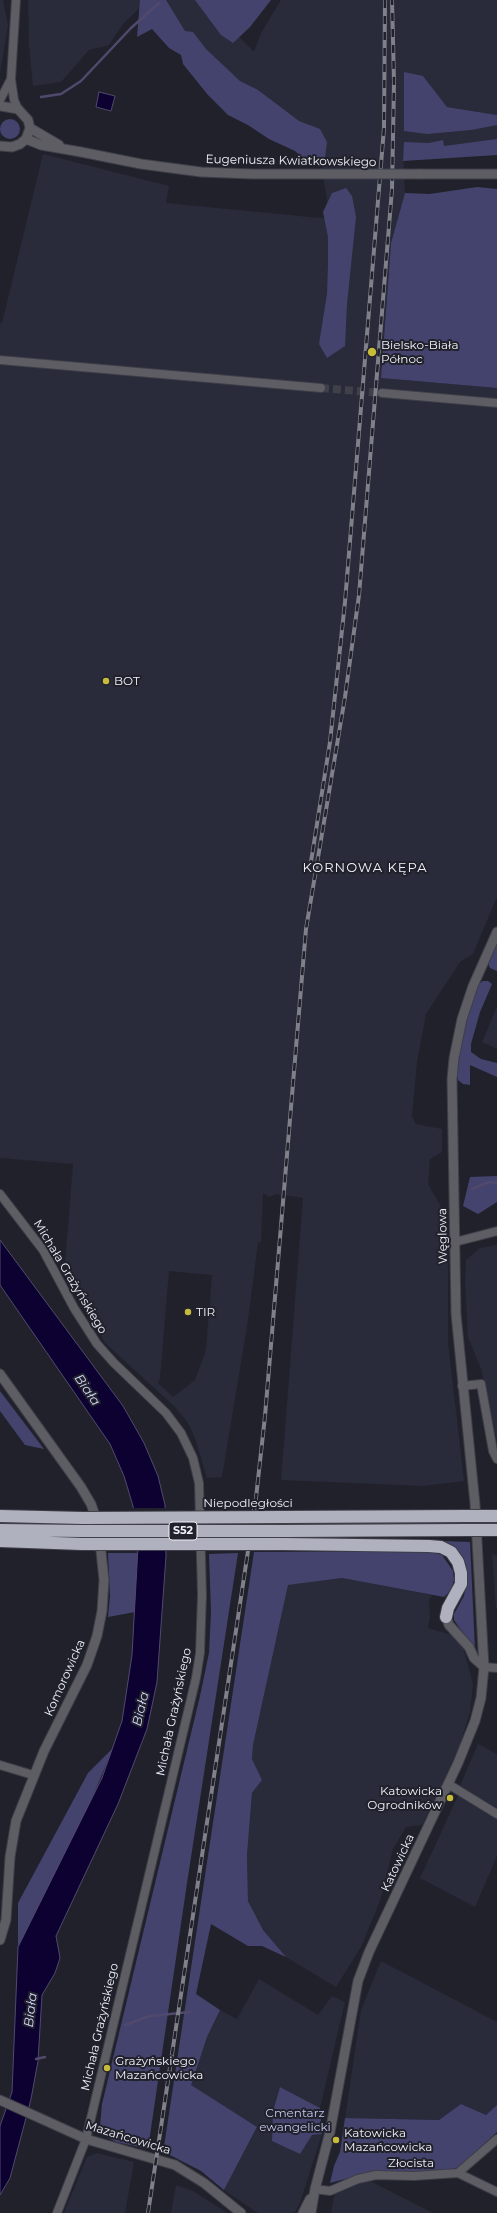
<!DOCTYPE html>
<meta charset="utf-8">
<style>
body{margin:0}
canvas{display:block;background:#20212b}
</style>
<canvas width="497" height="2213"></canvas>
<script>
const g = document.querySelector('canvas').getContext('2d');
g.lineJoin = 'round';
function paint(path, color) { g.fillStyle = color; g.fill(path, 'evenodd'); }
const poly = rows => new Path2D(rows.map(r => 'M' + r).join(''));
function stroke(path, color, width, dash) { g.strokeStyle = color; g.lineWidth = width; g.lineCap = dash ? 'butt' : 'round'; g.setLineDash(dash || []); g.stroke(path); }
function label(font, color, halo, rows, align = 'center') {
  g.font = font + ' Montserrat,sans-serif'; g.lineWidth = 4; g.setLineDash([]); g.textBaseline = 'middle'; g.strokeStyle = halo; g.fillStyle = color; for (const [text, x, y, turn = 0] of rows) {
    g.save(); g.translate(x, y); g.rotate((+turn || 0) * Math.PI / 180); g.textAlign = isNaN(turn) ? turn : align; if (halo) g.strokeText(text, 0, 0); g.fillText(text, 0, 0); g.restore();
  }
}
const built = poly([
 [0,0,3,0,8,25,0,74],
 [28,0,203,0,254,52,261,33,281,0,497,0,497,115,447,107,423,76,404,125,497,121,497,145,403,154,405,193,391,243,381,378,497,388,497,897,473,954,460,962,426,1014,417,1062,412,1116,416,1124,442,1129,442,1152,430,1159,428,1184,444,1212,445,1235,448,1236,448,1342,464,1481,423,1486,281,1480,303,1198,276,1194,269,1197,263,1193,261,1242,258,1242,248,1320,222,1477,207,1478,196,1441,188,1423,175,1407,105,1343,65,1263,73,1164,0,1158,0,323,2,323,43,154,169,186,166,203,330,219,319,150,148,0,123,24,109,45,89,50,61,82,33,86,29,46],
 [169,1271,212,1275,206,1350,195,1380,173,1397,158,1383,160,1378],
 [497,1007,497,1049,482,1042],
 [497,1245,497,1441,481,1369,468,1337,465,1282,466,1260,480,1248],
 [492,1554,497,1556,497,1608,496,1608],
 [342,1578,432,1595,429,1600,430,1617,428,1628,455,1636,463,1647,473,1684,470,1712,460,1744,444,1781,422,1825,406,1827,393,1849,380,1901,361,1947,336,1987,286,1957,263,1930,248,1901,247,1855,252,1793,262,1780,252,1759,253,1745,288,1585],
 [478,1744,497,1754,497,1808,460,1786],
 [458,1796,497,1819,497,1856,475,1907,420,1878],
 [381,1961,497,2022,497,2105,486,2115,461,2104,439,2120,345,2118,361,2010],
 [259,1979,318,2015,332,1996,345,2002,320,2108,280,2087,273,2111,272,2141,322,2134,300,2203,295,2212,291,2213,258,2213,224,2190,257,2128,190,2085,207,2037,220,2010,237,2019],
 [97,2153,134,2162,125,2213,64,2213,87,2157],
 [366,2179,433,2213,331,2213,336,2186],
 [176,2185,193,2191,227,2213,171,2213]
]);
const green = poly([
 [140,0,166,0,185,31,193,32,206,49,240,81,258,90,299,121,320,129,327,142,325,158,318,162,305,160,295,151,269,139,248,125,228,115,208,95,183,64,181,55,169,48,152,29,137,37],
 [195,0,271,0,250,27,233,43,221,35],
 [404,72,423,76,447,107,497,115,497,125,471,130,427,134,404,131],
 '0 129a10 10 0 1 1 20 0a10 10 0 1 1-20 0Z',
 [497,139,497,155,403,161,404,142,429,143,443,140,444,146],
 [477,187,497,189,497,388,381,378,391,243,405,193,430,194],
 [346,188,352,196,356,217,347,304,345,346,327,358,319,344,327,294,328,265,328,237,323,212,332,193],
 [497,942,497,971,490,968,488,963],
 [483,981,488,981,492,984,480,1012,471,1044,471,1052,481,1059,497,1063,497,1077,470,1065,470,1085,463,1084,458,1080,457,1076,463,1029,477,985],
 [497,1176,497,1202,478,1214,463,1206,470,1177],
 [0,1391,44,1449,25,1445,0,1411],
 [442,1541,470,1542,475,1650,454,1620,454,1614,464,1596,466,1585,453,1548],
 [427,1551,442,1555,453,1571,454,1580,451,1590,444,1597,342,1578,288,1585,253,1745,252,1759,262,1780,252,1793,247,1855,248,1901,263,1930,286,1957,262,1946,248,1946,211,1924,196,1994,220,2010,207,2037,191,2085,257,2127,224,2190,201,2171,172,2156,163,2153,254,1552],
 [108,1553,138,1553,135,1612,108,1617,110,1596],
 [238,1553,187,1883,148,2149,116,2142,104,2135,100,2126,102,2104,200,1696,209,1653,211,1612,209,1554],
 [113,1748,85,1815,18,1947,18,1903,88,1773],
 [280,2087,320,2108,322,2134,312,2135,300,2154,272,2141,273,2111],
 [461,2104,486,2115,497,2105,497,2132,459,2167,450,2170,413,2172,376,2171,330,2183,334,2166,340,2152,345,2118,439,2120]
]);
const water = poly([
 [99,92,115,96,111,111,96,107,99,92],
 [0,1240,123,1406,144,1443,158,1476,165,1505,166,1556,157,1682,147,1729,118,1804,56,1936,60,1958,55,1973,42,1995,38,2061,31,2099,10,2178,0,2195,0,2126,12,2092,18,1947,102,1778,122,1721,132,1655,138,1547,133,1506,124,1476,110,1444,0,1285,0,1240]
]);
const pier = poly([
 [131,1508,167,1508,167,1523,133,1523]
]);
const stream = poly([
 [41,97,61,94,81,81,131,28,159,3],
 [472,1189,489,1182,497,1183],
 [125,2025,150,2016,190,2012],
 [36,2059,45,2057]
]);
const minorTunnel = poly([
 [321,388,382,393]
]);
const minor = poly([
 [16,0,11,79,14,100,18,109],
 [0,100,11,79],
 [0,360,321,388],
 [382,393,497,403],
 [0,1194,43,1250,74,1308,97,1344,114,1363,166,1413,181,1433,193,1458,199,1483,202,1595,200,1653,196,1678,86,2139,57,2213],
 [455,1242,497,1231],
 [462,1386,481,1384,493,1451,497,1459],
 [484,1667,497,1668],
 [0,1765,33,1775],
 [448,1784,497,1814],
 [458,2173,497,2192],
 [315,2189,330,2191,358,2179,376,2175,414,2176,458,2173,497,2139]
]);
const tertiary = poly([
 [0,106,18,109,28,120,30,128,26,139,20,144,12,147,0,146],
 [30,128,59,145],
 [26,139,41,145,81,152],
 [419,174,497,174],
 [0,1374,81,1487,91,1504,98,1524,104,1580,102,1611,97,1636,87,1665,44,1751,16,1821,10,1857,6,1920,0,1940],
 [446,1617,449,1625,469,1647,474,1658,484,1667],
 [0,2100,86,2139,175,2165,204,2183,241,2213],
 [303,2213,310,2199],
 [311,2213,315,2189,330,2132,358,1981,369,1952,458,1763,475,1721,481,1698,484,1667,475,1504,456,1314,452,1079,454,1058,462,1019,473,986,497,932]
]);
const motorway = poly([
 [0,1516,83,1518],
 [485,1516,497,1516],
 [283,1517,466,1516],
 [0,1530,82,1531],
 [485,1530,497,1530],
 [284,1531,468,1530],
 [0,1541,82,1544],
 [284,1544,429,1546,441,1547,451,1552,458,1562,461,1573,461,1584,448,1608,446,1617]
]);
const rail = poly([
 [310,868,330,742,345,602,384,128,385,0],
 [148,2213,256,1498,265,1416,306,929,345,697,359,595,392,189,394,82,392,0]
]);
const tertiaryBridge = poly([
 [81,152,141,164,201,172,252,174,419,174]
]);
const motorwayBridge = poly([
 [466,1516,485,1516],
 [83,1518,283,1517],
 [468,1530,485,1530],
 [82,1531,284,1531],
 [82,1544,284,1544]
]);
const markers = [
 [372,352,5,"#c7bb3b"],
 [106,681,4,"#c7bb3b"],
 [188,1312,4,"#c7bb3b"],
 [450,1798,4,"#c7bb3b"],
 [107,2068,4,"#c7bb3b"],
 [336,2140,4,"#c7bb3b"]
];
const shields = [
 [183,1531,28]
];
const shieldNames = [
 ["S52",183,1531]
];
const streetNames = [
 ["Eugeniusza Kwiatkowskiego",291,161,1],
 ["Węglowa",443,1236,-91],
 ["Michała Grażyńskiego",70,1277,59],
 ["Niepodległości",248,1503],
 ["Komorowicka",65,1678,-66],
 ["Michała Grażyńskiego",174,1712,-78],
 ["Katowicka",398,1863,-65],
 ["Michała Grażyńskiego",100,2027,-77],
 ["Mazańcowicka",128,2138,17],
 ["Złocista",411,2163]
];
const poiNames = [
 ["Bielsko-Biała",381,345],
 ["Północ",381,359],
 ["BOT",114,681],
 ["TIR",196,1312],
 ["Katowicka",442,1791,"right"],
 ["Ogrodników",442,1805,"right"],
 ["Grażyńskiego",115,2061],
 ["Mazańcowicka",115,2075],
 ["Katowicka",344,2133],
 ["Mazańcowicka",344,2147]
];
const parkNames = [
 ["Cmentarz",295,2113],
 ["ewangelicki",295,2127]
];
const neighbourhoodNames = [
 ["KORNOWA KĘPA",365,868]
];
const waterNames = [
 ["Biała",87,1390,56],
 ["Biała",141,1709,-77],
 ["Biała",31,2010,-83]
];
paint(built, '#292a3a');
paint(green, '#44436d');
paint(water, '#0d0132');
stroke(water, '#51496d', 1);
paint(pier, '#20212b');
stroke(stream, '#51496d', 2.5);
stroke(minorTunnel, '#3f404a', 8, [8, 4]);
stroke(minor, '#3d3e48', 10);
stroke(tertiary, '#3d3e48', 11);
stroke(motorway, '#3d3e48', 14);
stroke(minor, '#5d5d63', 8);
stroke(tertiary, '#5d5d63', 9);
stroke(motorway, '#b0b1be', 12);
stroke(rail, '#7f8089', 4);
stroke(rail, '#20212b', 2.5, [8]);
stroke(tertiaryBridge, '#3d3e48', 11, []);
stroke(motorwayBridge, '#3d3e48', 14, []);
stroke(tertiaryBridge, '#5d5d63', 9);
stroke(motorwayBridge, '#b0b1be', 12);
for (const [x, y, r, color] of markers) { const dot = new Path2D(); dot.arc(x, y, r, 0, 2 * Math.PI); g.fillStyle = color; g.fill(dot); stroke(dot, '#20212b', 1.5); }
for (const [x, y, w] of shields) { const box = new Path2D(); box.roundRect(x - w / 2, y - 9, w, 18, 3); g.fillStyle = '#20212b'; g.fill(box); stroke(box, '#f0f1f8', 1); }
label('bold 11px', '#f0f1f8', null, shieldNames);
label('12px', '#f0f1f8', '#20212b', streetNames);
label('12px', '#f0f1f8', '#20212b', poiNames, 'left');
label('12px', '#c3c5ee', '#20212b', parkNames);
g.letterSpacing = '1px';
label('13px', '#f0f1f8', '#20212b', neighbourhoodNames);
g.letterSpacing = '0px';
label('italic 13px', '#d2d3fd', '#20212b', waterNames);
</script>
